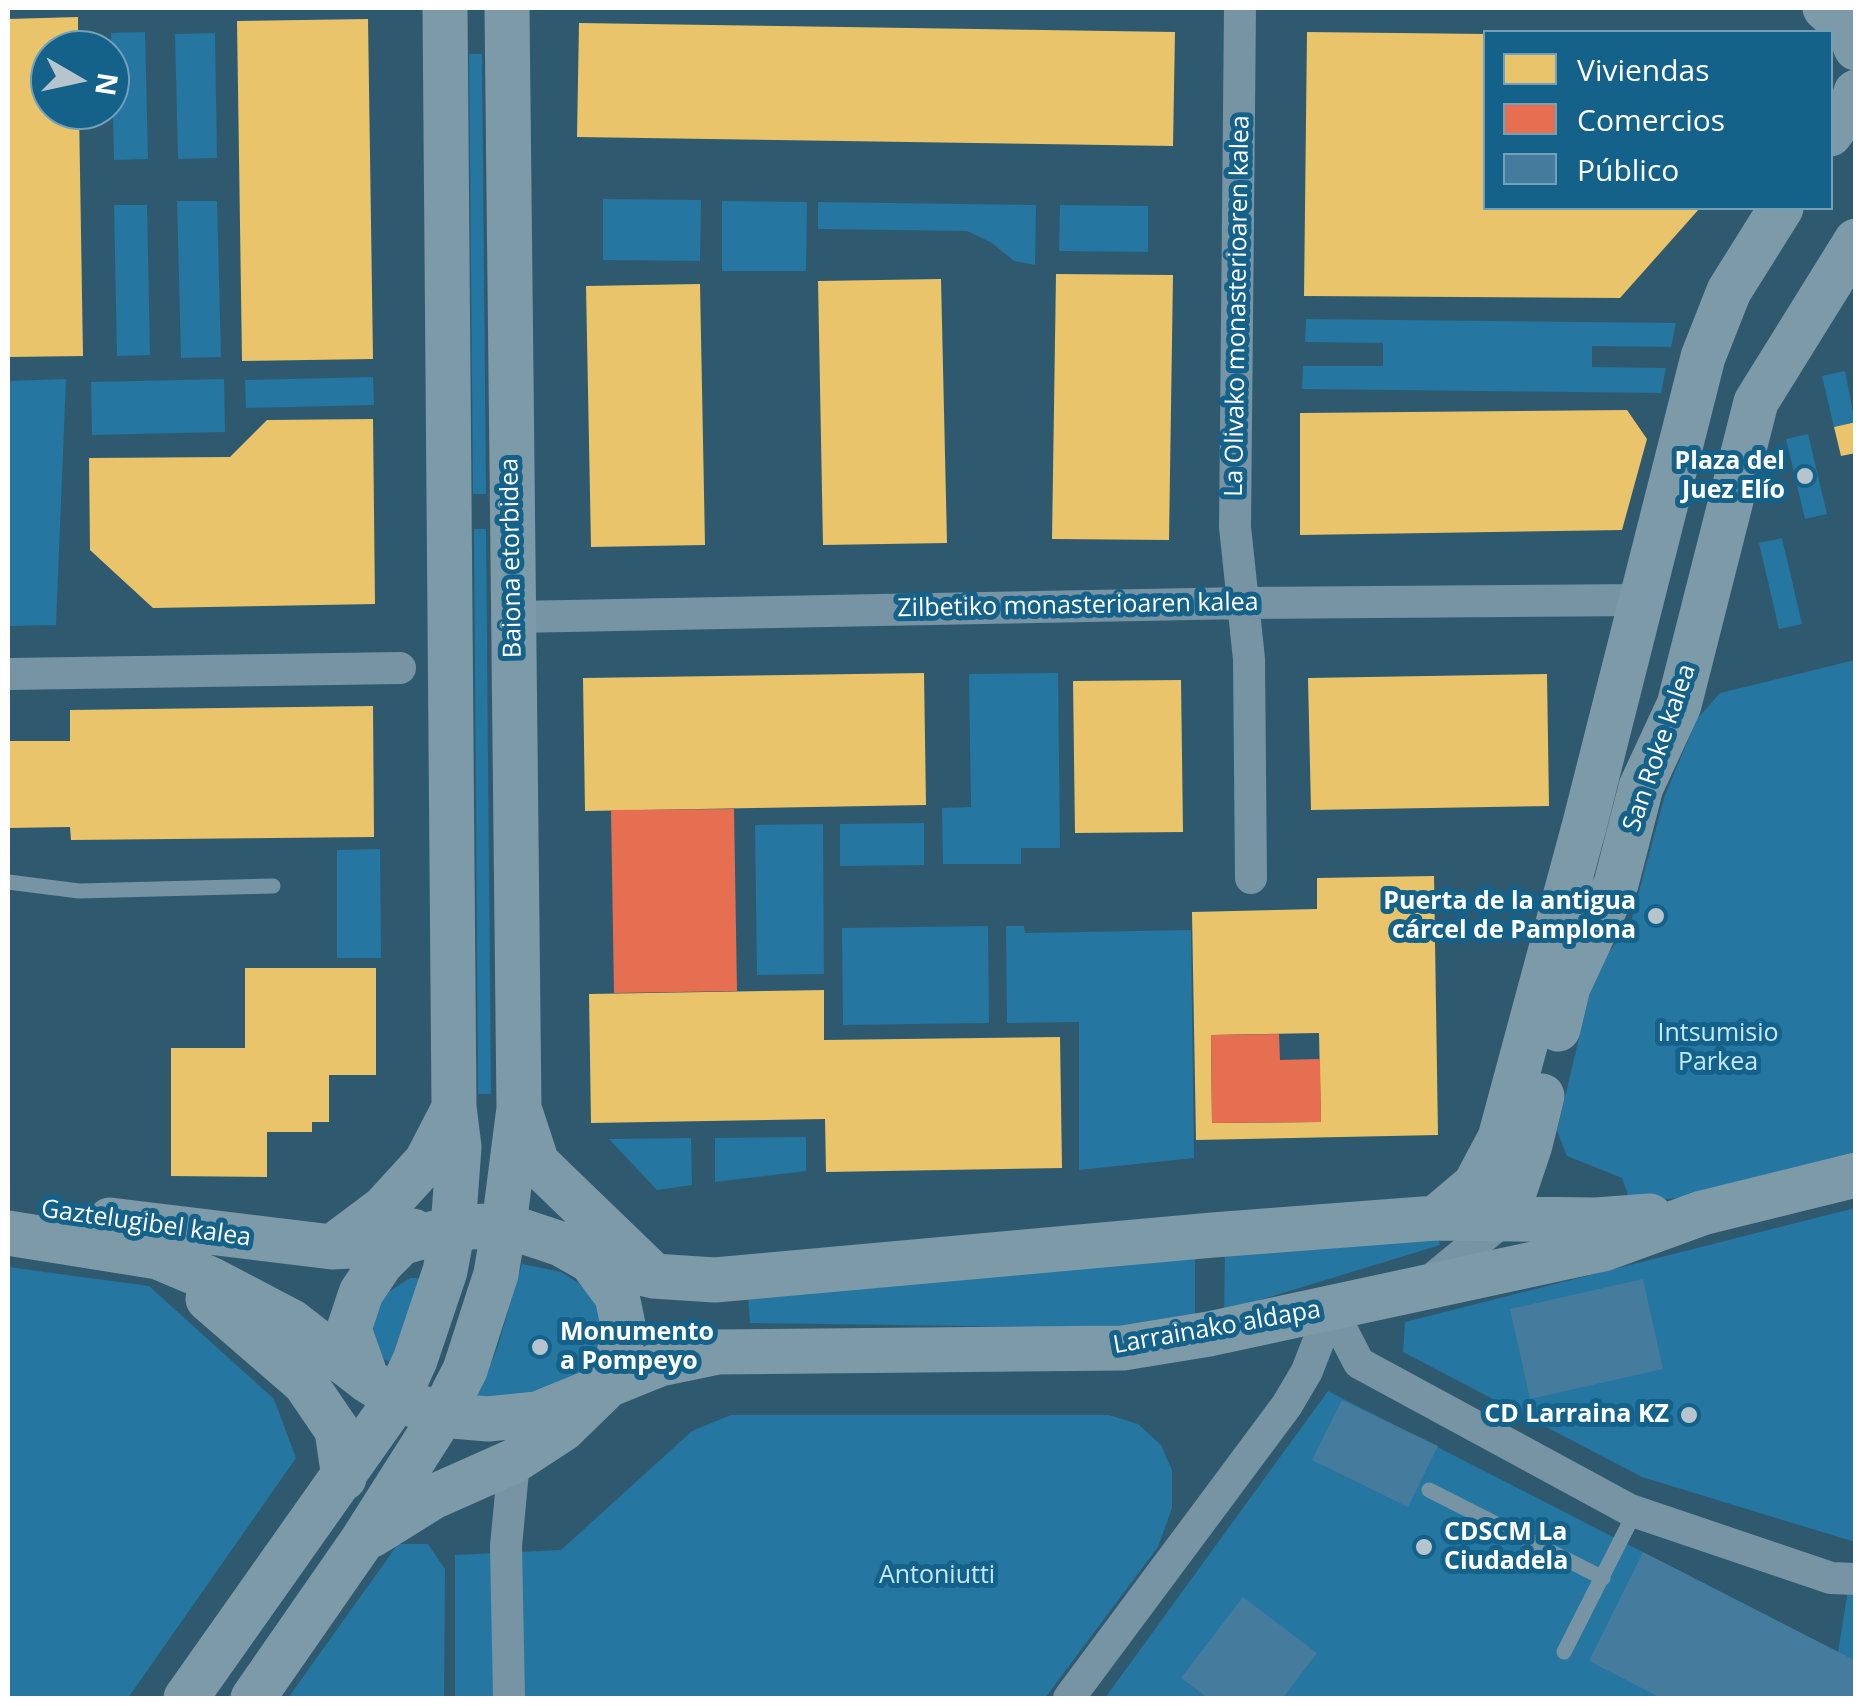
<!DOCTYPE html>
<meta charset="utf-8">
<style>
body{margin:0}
#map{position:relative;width:1863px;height:1706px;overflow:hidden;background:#2f596f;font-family:"Open Sans",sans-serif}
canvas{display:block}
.frame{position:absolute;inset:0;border:10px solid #fff;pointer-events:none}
.legend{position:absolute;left:1483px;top:30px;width:350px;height:180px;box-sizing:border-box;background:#14618a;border:2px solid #72a0b9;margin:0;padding:12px 18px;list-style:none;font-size:30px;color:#fff}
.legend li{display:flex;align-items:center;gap:20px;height:50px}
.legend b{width:50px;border:2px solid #72a0b9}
.north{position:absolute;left:30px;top:30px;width:100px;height:100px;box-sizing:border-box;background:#14618a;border:2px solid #72a0b9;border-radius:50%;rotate:99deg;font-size:28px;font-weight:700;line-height:40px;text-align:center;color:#fff}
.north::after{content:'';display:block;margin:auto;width:35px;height:45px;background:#b6c5cd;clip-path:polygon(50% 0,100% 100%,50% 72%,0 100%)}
</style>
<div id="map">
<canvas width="1863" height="1706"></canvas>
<div class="frame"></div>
<ul class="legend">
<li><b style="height:28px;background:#e9c46a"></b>Viviendas</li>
<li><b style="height:28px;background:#e76f51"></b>Comercios</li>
<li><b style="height:28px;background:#457b9d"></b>Público</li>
</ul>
<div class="north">N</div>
</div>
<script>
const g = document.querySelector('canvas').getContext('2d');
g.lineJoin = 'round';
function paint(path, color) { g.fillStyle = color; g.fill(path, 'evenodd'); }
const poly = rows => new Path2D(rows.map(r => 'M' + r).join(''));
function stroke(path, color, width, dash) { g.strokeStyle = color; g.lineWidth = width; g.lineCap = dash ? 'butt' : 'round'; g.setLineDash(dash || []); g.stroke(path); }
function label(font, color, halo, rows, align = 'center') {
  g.font = font + ' "Open Sans",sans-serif'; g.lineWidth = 10; g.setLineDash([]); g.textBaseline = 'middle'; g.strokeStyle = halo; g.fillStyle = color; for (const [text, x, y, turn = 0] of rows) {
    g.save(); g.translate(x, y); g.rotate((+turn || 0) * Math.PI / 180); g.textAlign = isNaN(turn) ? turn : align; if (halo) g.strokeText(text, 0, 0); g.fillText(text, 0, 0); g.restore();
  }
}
const green = poly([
 [145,32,148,159,114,160,111,33],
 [215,33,217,158,178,159,175,34],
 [469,54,482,54,486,494,473,494],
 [603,199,701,200,700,261,603,260],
 [177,201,217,201,221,357,181,358],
 [722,201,807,202,806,271,722,271],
 [818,202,1036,205,1035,265,1014,261,992,243,967,231,818,229],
 [114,205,147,205,150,355,117,356],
 [1060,205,1148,206,1148,252,1059,251],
 [1306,319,1676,323,1671,347,1592,346,1592,367,1666,368,1661,393,1302,389,1303,366,1383,366,1383,343,1305,342],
 [1845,371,1855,422,1834,427,1822,376],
 [373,377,374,405,246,408,245,380],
 [66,379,56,625,8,626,8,381],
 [224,379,225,432,92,435,91,382],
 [1808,434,1827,514,1805,519,1786,439],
 [474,529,486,529,491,1094,478,1094],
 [1782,538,1802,624,1779,629,1759,543],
 [1855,660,1855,1154,1700,1197,1630,1201,1622,1178,1567,1156,1557,1131,1595,970,1630,925,1665,795,1697,719,1720,693],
 [1058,673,1060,848,1021,848,1021,864,943,864,942,808,971,807,969,674],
 [924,823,924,865,840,866,840,824],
 [823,824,824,974,757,975,755,825],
 [380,849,381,958,337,958,337,850],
 [988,926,989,1023,843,1025,842,928],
 [1006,926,1024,926,1025,933,1191,930,1194,1158,1079,1170,1079,1022,1007,1023],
 [806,1137,806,1171,715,1182,715,1138],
 [691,1138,692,1185,657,1190,609,1139],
 [1855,1208,1855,1542,1642,1477,1403,1352,1405,1322],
 [1437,1235,1440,1245,1224,1311,1225,1251],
 [1195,1255,1195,1314,1112,1328,750,1323,748,1297],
 [522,1264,561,1272,577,1282,590,1293,607,1323,592,1367,574,1381,545,1390,509,1396,477,1396,497,1349],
 [8,1267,149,1286,274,1399,296,1458,128,1698,8,1698],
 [410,1278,420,1278,390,1362,382,1358,375,1343,372,1319,381,1297],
 [1328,1391,1838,1652,1855,1547,1855,1698,1105,1698],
 [731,1415,1109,1415,1138,1424,1161,1445,1172,1470,1172,1508,1158,1547,1045,1698,455,1698,455,1555,561,1550,692,1431],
 [398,1544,428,1544,445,1569,444,1698,288,1698]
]);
const homes = poly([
 [78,17,78,50,50,50,50,110,79,110,83,356,8,357,8,19],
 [368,19,373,359,242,361,237,21],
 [579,23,1175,32,1173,146,577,137],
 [1307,32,1486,34,1486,208,1700,208,1620,298,1304,296],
 [1056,274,1173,275,1169,540,1052,539],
 [941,279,947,543,823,545,818,281],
 [700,284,705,545,591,547,586,286],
 [1627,410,1647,439,1622,530,1300,535,1300,413],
 [373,419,375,604,153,608,90,550,89,458,230,457,267,420],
 [1856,422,1856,453,1841,456,1834,427],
 [924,673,926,805,585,811,583,678],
 [1547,674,1549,806,1311,810,1308,678],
 [1181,680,1183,832,1075,833,1073,681],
 [373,706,374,837,71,840,70,827,8,828,8,741,70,741,70,710],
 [1434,876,1438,1135,1196,1140,1192,912,1317,909,1317,878],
 [1319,1033,1321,1122,1212,1123,1211,1035],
 [245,968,376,968,376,1075,329,1075,329,1122,312,1122,312,1132,267,1132,267,1177,171,1176,171,1048,245,1048],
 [824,990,824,1040,1060,1037,1062,1168,826,1172,825,1119,591,1123,589,994]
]);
const shops = poly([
 [734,809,737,991,614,993,611,810],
 [1279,1034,1280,1060,1320,1059,1321,1122,1212,1123,1211,1035]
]);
const public = poly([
 [1643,1279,1663,1369,1530,1399,1510,1309],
 [1342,1400,1438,1446,1408,1507,1312,1460],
 [1643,1552,1856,1661,1856,1698,1661,1698,1589,1661],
 [1243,1597,1317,1653,1283,1698,1208,1698,1181,1678]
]);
const lane = poly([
 [8,882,79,891,273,886],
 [1429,1490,1603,1578],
 [1564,1652,1635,1512]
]);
const street = poly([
 [1240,8,1235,527,1249,659,1251,878],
 [514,617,1246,603,1642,600],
 [8,674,400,668],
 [1426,1284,1505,1219],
 [1331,1309,1359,1363,1630,1510,1831,1578,1856,1579],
 [509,1698,506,1546,514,1461],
 [1069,1698,1287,1405,1307,1371,1331,1309]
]);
const secondary = poly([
 [1825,8,1848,28,1856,48],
 [1830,134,1852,104,1856,92],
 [1558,1029,1568,987,1616,884,1641,787,1679,705,1756,402,1856,241],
 [521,1114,537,1163,652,1274],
 [1436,1218,1475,1185,1500,1138,1585,823,1703,357,1729,291,1781,208],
 [1505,1219,1530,1145,1542,1096],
 [110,1220,332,1247,400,1243,453,1228,504,1225,561,1244,591,1261,653,1276,715,1280,1213,1235,1436,1218,1596,1220,1650,1216],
 [8,1233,158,1257,210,1279,292,1322,367,1380,397,1399,442,1415,488,1419,537,1414,660,1364,718,1352,1123,1348,1209,1334,1603,1249,1702,1213,1856,1175],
 [332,1247,384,1208,426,1162,454,1108],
 [208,1299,305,1383,337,1430,344,1478],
 [367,1380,349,1329,361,1293,381,1263,413,1231],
 [372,1535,433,1497,514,1461,563,1429,604,1389,620,1351,623,1325,617,1296,591,1261],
 [186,1698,397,1399,415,1360,445,1271,453,1228,459,1147,454,1107,445,8],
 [253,1698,362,1541,442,1415,465,1370,496,1274,504,1225,519,1108,507,8]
]);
const markers = [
 [1805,476,10,"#b6c5cd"],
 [1656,916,10,"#b6c5cd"],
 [540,1347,10,"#b6c5cd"],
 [1689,1415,10,"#b6c5cd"],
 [1424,1547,10,"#b6c5cd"]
];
const streetNames = [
 ["La Olivako monasterioaren kalea",1238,306,-89],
 ["Baiona etorbidea",512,558,-91],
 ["Zilbetiko monasterioaren kalea",1078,606,-1],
 ["San Roke kalea",1660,748,-71],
 ["Gaztelugibel kalea",146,1224,8],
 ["Larrainako aldapa",1217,1328,-10]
];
const poiNames = [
 ["Plaza del",1785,462],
 ["Juez Elío",1785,491],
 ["Puerta de la antigua",1636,902],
 ["cárcel de Pamplona",1636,931],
 ["Monumento",560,1333,"left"],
 ["a Pompeyo",560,1362,"left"],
 ["CD Larraina KZ",1669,1415],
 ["CDSCM La",1444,1533,"left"],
 ["Ciudadela",1444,1562,"left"]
];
const parkNames = [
 ["Intsumisio",1718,1034],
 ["Parkea",1718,1063],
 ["Antoniutti",937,1576]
];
paint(green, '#2576a0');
paint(homes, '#e9c46a');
paint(shops, '#e76f51');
paint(public, '#457b9d');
stroke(lane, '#7694a4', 15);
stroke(street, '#7694a4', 32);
stroke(secondary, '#7d9aa8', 45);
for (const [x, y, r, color] of markers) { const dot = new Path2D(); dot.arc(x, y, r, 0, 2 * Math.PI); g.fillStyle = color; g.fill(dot); stroke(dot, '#14618a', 4); }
label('25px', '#fff', '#14618a', streetNames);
label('bold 25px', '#fff', '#14618a', poiNames, 'right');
label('25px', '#c1e8fc', '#14618a', parkNames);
</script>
